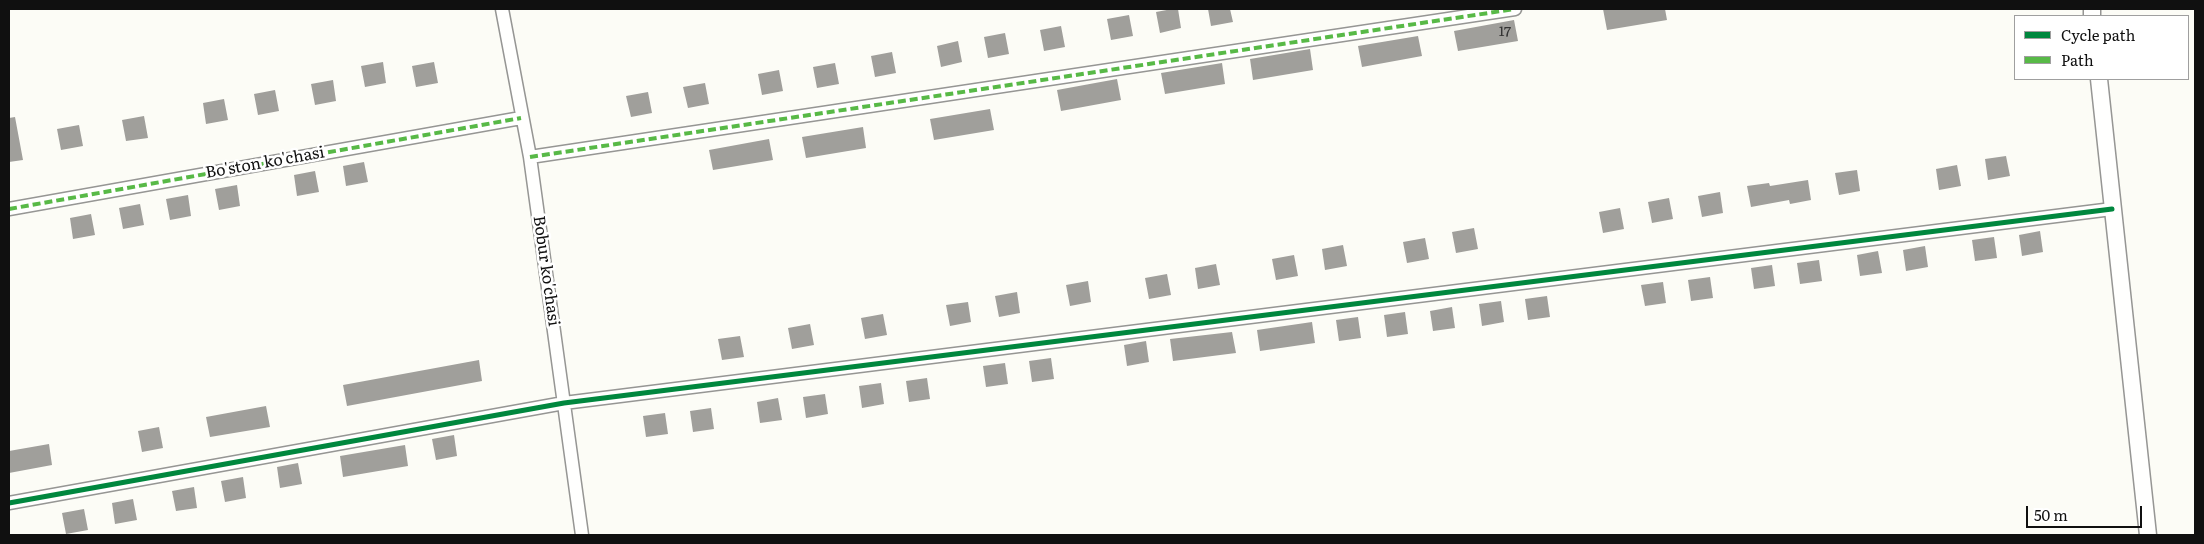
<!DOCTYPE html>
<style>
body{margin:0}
#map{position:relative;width:2204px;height:544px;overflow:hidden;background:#fcfcf6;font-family:Literata,serif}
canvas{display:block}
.frame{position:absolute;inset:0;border:10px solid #101010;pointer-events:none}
.legend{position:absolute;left:2014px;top:15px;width:175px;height:65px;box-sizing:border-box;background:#fff;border:1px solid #9f9f9f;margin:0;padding:6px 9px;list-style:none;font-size:15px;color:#101010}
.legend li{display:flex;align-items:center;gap:10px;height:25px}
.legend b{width:25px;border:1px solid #9f9f9f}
.scale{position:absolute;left:2026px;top:506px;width:116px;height:22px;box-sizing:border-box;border:2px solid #101010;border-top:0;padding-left:6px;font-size:15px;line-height:18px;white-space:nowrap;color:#101010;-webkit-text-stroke:4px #fff;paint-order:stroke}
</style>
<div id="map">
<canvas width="2204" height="544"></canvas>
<div class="frame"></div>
<ul class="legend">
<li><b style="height:6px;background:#00873e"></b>Cycle path</li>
<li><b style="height:6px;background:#58b947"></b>Path</li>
</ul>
<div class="scale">50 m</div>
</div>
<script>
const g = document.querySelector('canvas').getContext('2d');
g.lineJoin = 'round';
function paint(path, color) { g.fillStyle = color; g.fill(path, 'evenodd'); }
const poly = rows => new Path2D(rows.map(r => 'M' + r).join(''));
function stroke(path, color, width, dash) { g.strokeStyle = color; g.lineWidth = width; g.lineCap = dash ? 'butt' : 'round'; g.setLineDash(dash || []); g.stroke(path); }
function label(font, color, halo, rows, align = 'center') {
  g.font = font + ' Literata,serif'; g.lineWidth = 5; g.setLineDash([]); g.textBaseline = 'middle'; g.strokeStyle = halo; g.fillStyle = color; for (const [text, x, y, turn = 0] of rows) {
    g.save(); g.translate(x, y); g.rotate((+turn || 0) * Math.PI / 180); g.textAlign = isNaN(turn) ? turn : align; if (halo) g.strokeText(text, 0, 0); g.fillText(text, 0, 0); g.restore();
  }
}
const building = poly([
 [1172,9,1178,9,1181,28,1160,33,1156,12],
 [1208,9,1230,9,1233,22,1211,26],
 [1603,9,1665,9,1667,20,1607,30],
 [1129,15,1133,36,1111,40,1107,19],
 [1514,20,1518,41,1458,51,1454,31],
 [1061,26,1065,47,1044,51,1040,30],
 [1005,33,1009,54,988,58,984,37],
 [1418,36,1422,56,1362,67,1358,46],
 [958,41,962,62,941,67,937,46],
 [1310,49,1313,70,1253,80,1250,59],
 [892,52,896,73,875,77,871,56],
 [383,62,386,83,365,87,361,66],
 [434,62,438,83,416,87,412,66],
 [835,63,839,84,817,88,813,67],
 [1222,63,1225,84,1165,94,1161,73],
 [779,70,783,91,762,95,758,74],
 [1117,79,1121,100,1061,111,1057,90],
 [333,80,336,101,315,105,311,84],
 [705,83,709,104,688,108,683,87],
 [275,90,279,111,258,115,254,94],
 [648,92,652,113,631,117,626,96],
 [224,99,228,120,206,124,203,103],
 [990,109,994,130,934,140,930,119],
 [144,116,148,138,126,141,122,120],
 [15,117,23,160,9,162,9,118],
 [79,125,83,146,61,150,57,129],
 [863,127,866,148,806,158,802,137],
 [769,139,773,160,713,170,709,150],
 [2006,156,2010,176,1988,180,1985,159],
 [364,162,368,182,346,186,343,166],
 [1957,165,1961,186,1939,190,1936,169],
 [1857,170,1860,191,1839,195,1835,173],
 [315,171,319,192,297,196,294,175],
 [1808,180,1811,200,1790,204,1789,200,1751,207,1747,186,1769,183,1770,186],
 [237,185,240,206,219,210,215,189],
 [1720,192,1723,213,1702,217,1698,196],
 [188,195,191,216,170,220,166,199],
 [1669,198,1673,219,1652,223,1648,202],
 [140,204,144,225,123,229,119,208],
 [1620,208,1624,229,1603,233,1599,212],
 [91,214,95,235,73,239,70,218],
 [1474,228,1478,249,1456,253,1452,232],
 [2040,231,2043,252,2022,256,2019,235],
 [1994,237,1997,258,1975,261,1972,240],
 [1425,238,1429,259,1407,263,1403,242],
 [1343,245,1347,266,1325,270,1322,249],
 [1925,246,1928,267,1906,271,1903,250],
 [1878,251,1882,273,1860,276,1857,255],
 [1294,255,1298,276,1276,280,1272,259],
 [1819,260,1822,281,1800,284,1797,263],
 [1216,264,1220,285,1198,289,1195,268],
 [1772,265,1775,286,1754,289,1751,268],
 [1167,274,1171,295,1149,299,1145,278],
 [1710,277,1713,298,1691,301,1688,280],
 [1088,281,1091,302,1070,306,1066,285],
 [1663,282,1666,303,1645,306,1641,285],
 [1017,292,1020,313,999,317,995,296],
 [1547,296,1550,317,1528,320,1525,299],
 [1501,301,1504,322,1482,326,1479,304],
 [968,302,971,322,950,326,946,305],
 [1452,307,1455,328,1433,331,1430,311],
 [1405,312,1408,334,1387,337,1384,315],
 [883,314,887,335,865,339,861,318],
 [1358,317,1361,338,1339,341,1336,320],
 [1312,322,1315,343,1260,351,1257,330],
 [810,324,814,345,792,349,788,328],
 [1232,332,1236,353,1173,361,1170,339],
 [740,336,744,357,722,360,718,339],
 [1146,341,1149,362,1127,366,1124,345],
 [1051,358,1054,379,1032,382,1029,361],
 [479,360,482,381,347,406,343,385],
 [1005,363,1008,384,986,387,983,366],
 [927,378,930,399,909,402,906,381],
 [881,383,884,404,862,408,859,386],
 [825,394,828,414,806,418,803,397],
 [778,398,782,420,760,423,757,402],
 [266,406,270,427,210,437,206,417],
 [711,408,714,429,693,432,690,411],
 [665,413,668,434,646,437,643,416],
 [159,427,163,448,142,452,138,431],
 [454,435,457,456,436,460,432,439],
 [49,444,52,465,9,473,9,451],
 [405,445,408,466,343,477,340,456],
 [298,463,302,484,280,488,277,467],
 [243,477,246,498,225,502,221,481],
 [194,487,197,508,176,511,172,491],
 [133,499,137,520,115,524,112,503],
 [84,509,88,530,66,534,62,513]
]);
const minor = poly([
 [502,9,530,157,582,535],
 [530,157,1515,9],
 [9,209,521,118],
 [9,503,564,403,2112,209]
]);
const tertiary = poly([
 [2092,9,2092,16],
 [2099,79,2148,535]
]);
const quiet = poly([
 [530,157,1515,9],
 [9,209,521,118]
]);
const cycleway = poly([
 [9,503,564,403,2112,209]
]);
const numberNames = [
 ["17",1505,32]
];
const streetNames = [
 ["Bo'ston ko'chasi",265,163,-10],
 ["Bobur ko'chasi",546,271,82]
];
paint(building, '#a09f9b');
stroke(minor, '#969694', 15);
stroke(tertiary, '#969694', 19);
stroke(minor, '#fffffe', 12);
stroke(tertiary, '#fffffe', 16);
stroke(quiet, '#58b947', 4, [8, 4]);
stroke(cycleway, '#00873e', 5);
label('14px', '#343433', null, numberNames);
label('16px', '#101010', '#fff', streetNames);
</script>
